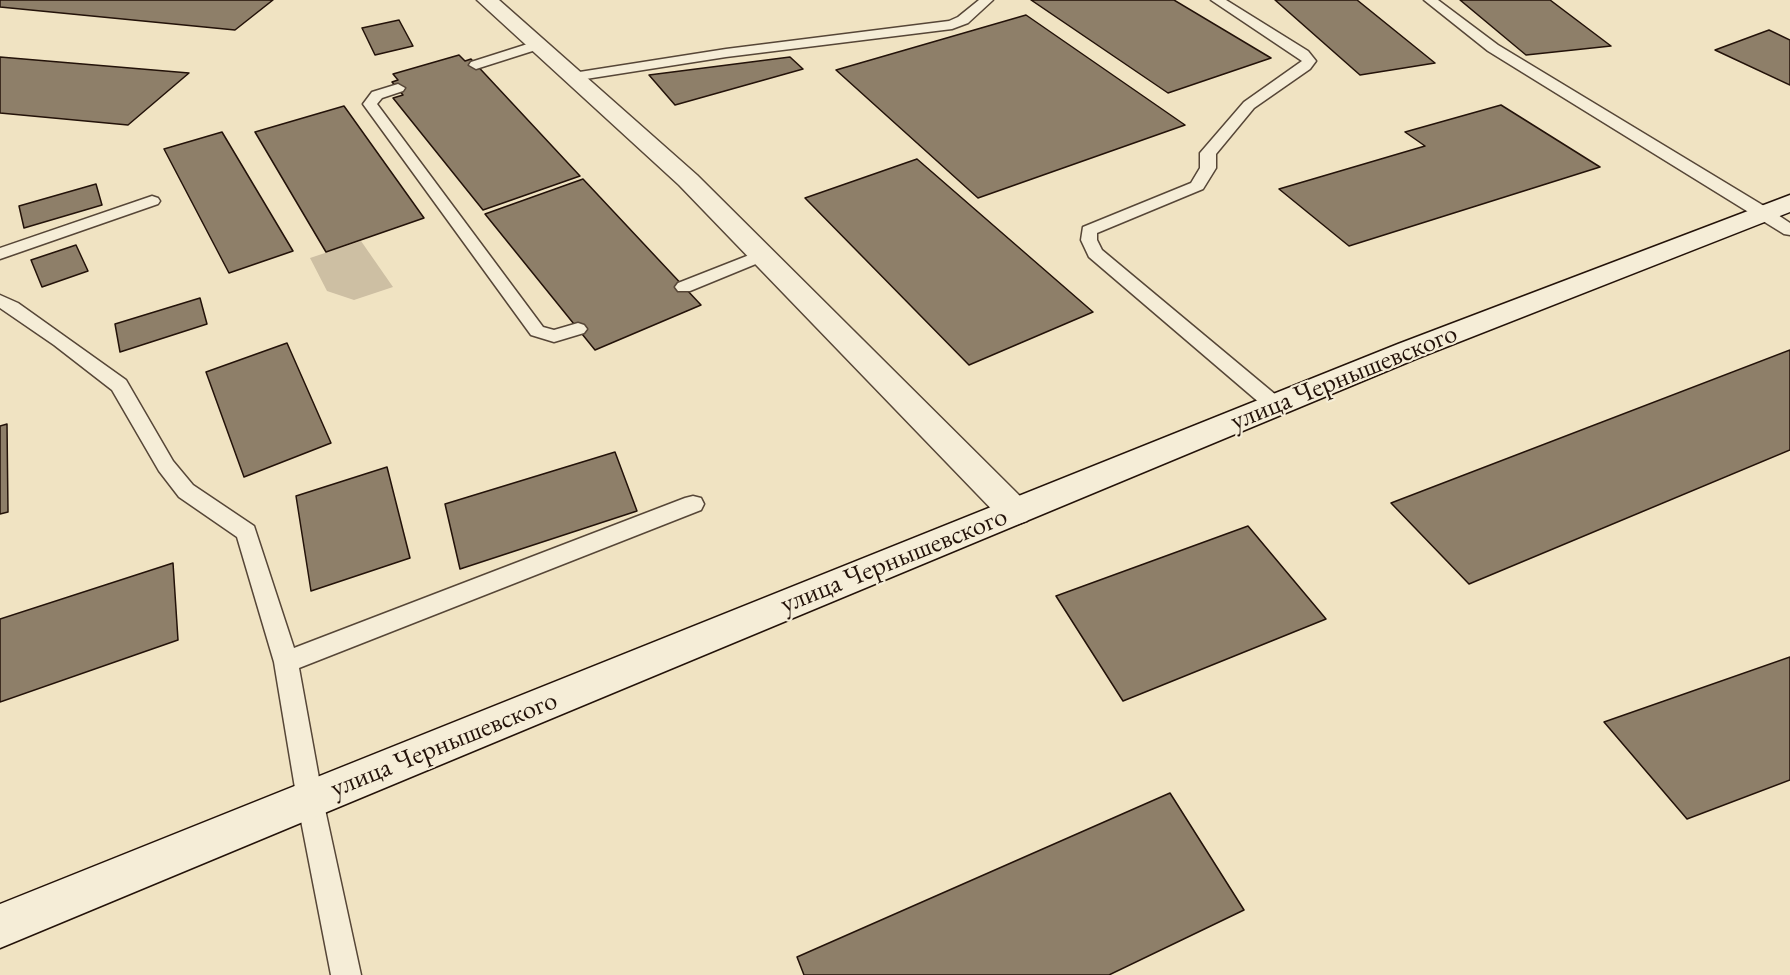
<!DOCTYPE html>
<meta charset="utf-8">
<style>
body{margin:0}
canvas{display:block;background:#f0e3c2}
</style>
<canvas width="1790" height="975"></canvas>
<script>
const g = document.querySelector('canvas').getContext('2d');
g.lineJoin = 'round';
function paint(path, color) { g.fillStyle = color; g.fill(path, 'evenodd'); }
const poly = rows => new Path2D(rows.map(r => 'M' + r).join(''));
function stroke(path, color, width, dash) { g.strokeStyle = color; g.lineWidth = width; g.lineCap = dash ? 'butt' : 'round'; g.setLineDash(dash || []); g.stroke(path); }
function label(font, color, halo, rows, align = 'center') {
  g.font = font + ' "EB Garamond",serif'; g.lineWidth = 4.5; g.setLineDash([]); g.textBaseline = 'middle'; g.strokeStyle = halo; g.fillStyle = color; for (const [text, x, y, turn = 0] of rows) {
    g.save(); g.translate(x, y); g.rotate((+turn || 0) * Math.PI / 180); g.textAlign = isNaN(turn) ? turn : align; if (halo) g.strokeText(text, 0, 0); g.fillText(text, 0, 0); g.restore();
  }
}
const green = poly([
 [361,241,393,287,354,300,327,291,310,258]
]);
const building = poly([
 [0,0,273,0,235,30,0,7,0,0],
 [1031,0,1174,0,1271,58,1168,93,1031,0],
 [1275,0,1357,0,1435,63,1360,75,1275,0],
 [1460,0,1550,0,1611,46,1526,55,1460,0],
 [1026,15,1185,125,978,198,836,70,1026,15],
 [399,20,413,46,375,55,362,28,399,20],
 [1769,30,1790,40,1790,85,1715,50,1769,30],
 [459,55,465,61,471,59,580,176,483,210,393,98,403,95,392,82,398,80,393,74,459,55],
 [0,57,189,73,128,125,0,113,0,57],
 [790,57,803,69,675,105,649,75,790,57],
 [1501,105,1600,167,1349,246,1279,189,1425,146,1405,132,1501,105],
 [344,106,424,218,326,252,255,132,344,106],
 [222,132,293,251,229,273,164,149,222,132],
 [917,159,1093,312,969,365,805,198,917,159],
 [583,179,701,305,595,350,485,214,583,179],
 [96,184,102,205,24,228,19,206,96,184],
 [76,245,88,271,42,287,31,260,76,245],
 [200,298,207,324,120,352,115,324,200,298],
 [287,343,331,443,244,477,206,372,287,343],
 [1790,350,1790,450,1469,584,1391,503,1790,350],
 [7,424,8,512,0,514,0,426,7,424],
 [615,452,637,511,460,569,445,504,615,452],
 [387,467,410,558,311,591,296,496,387,467],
 [1248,526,1326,619,1123,701,1056,596,1248,526],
 [173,563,178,640,0,702,0,619,173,563],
 [1790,657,1790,780,1687,819,1604,722,1790,657],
 [1170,793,1244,910,1109,975,804,975,797,957,1170,793]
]);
const lane = poly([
 [979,0,993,0,968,23,952,29,726,57,573,81,566,77,573,73,726,49,949,21,958,17,979,0],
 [1211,0,1226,0,1308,51,1316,61,1310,69,1254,108,1216,154,1216,168,1203,189,1097,233,1097,240,1102,250,1282,400,1285,405,1282,410,1275,412,1268,410,1089,257,1081,240,1083,227,1191,183,1200,168,1200,153,1244,102,1302,61,1211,0],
 [1424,0,1438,0,1498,45,1769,209,1790,223,1790,235,1784,234,1488,51,1424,0],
 [537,41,542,42,544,45,542,48,476,69,469,65,471,62,537,41],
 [398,84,405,88,403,91,382,98,377,104,543,327,554,330,578,323,584,325,587,329,584,333,554,342,531,335,363,104,372,92,398,84],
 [152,196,158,198,160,201,158,204,0,259,0,248,152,196],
 [762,250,768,251,771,255,768,259,690,291,678,291,675,287,678,283,762,250],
 [0,295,18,303,126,380,173,461,193,485,254,526,294,648,685,498,693,496,701,498,704,504,701,510,299,668,323,800,361,975,331,975,297,800,274,662,237,537,179,497,159,471,112,390,54,345,0,308,0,295]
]);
const street = poly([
 [477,0,499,0,697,175,1027,503,1032,512,1027,521,1015,525,1003,521,679,185,477,0]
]);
const secondary = poly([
 [1790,195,1790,212,1418,358,0,948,0,904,1398,344,1790,195]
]);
const streetNames = [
 ["улица Чернышевского",1344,378,-22],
 ["улица Чернышевского",894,561,-22],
 ["улица Чернышевского",444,745,-22]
];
paint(green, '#cdbfa3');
paint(building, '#8e7f69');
stroke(building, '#231209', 1.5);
stroke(lane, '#564637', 3);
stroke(street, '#564637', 3);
stroke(secondary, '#231209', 3);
paint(lane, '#f5edd7');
paint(street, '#f5edd7');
paint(secondary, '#f5edd7');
label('27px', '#231209', '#f5edd7', streetNames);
</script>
